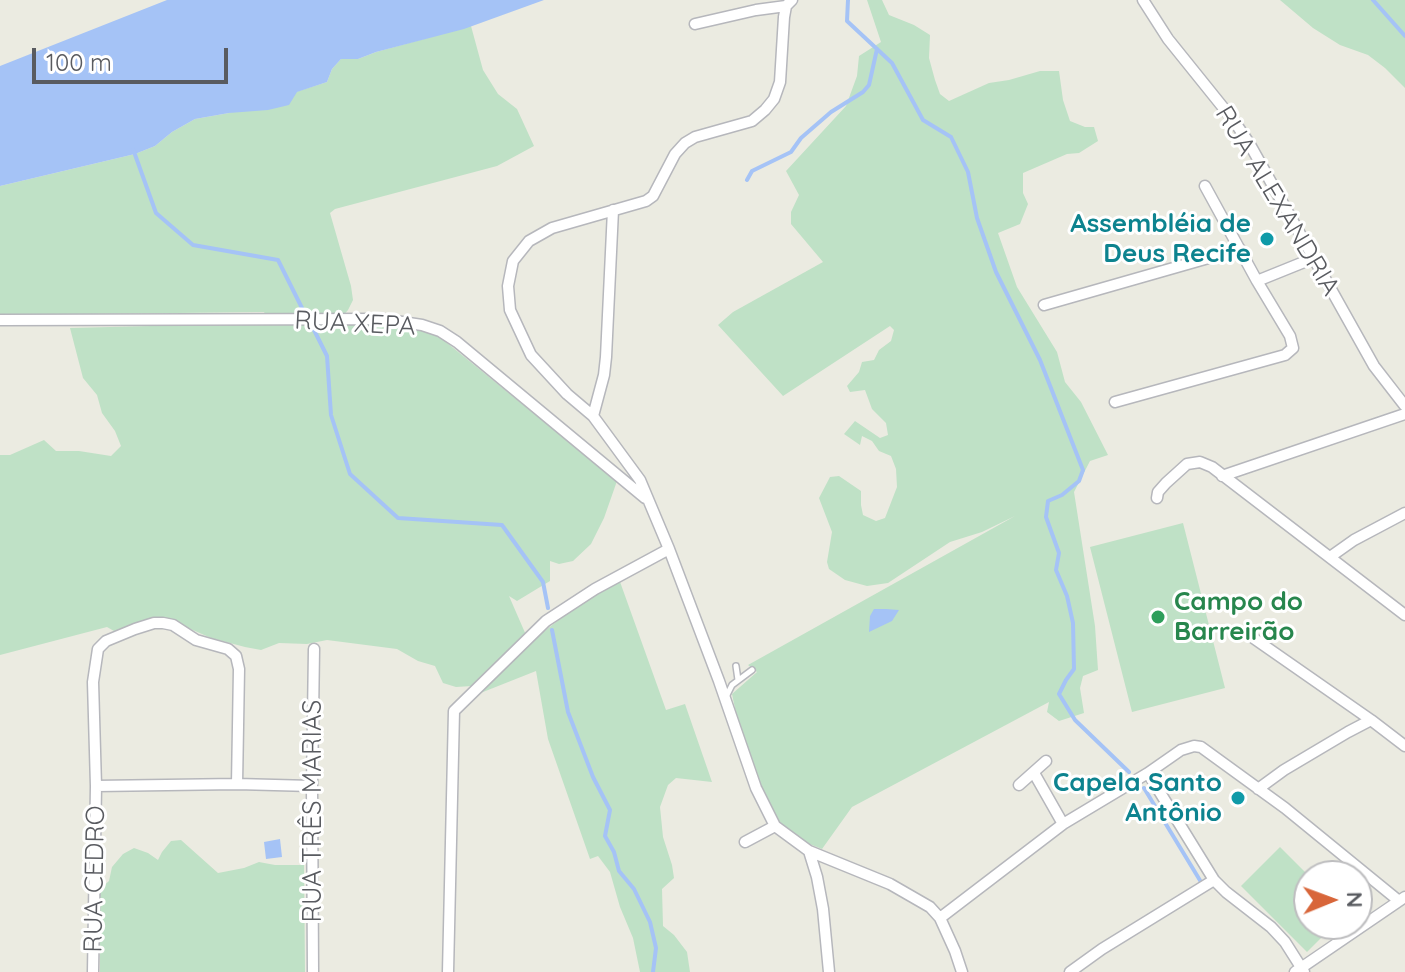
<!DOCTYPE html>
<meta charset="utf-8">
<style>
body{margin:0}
#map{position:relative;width:1405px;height:972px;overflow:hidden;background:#ebebe1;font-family:Quicksand,sans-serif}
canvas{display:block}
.north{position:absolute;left:1293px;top:860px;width:80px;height:80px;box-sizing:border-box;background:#fff;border:2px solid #bdbdbf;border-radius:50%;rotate:89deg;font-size:22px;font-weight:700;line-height:32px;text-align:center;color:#595b60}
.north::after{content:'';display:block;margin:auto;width:28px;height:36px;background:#d8663a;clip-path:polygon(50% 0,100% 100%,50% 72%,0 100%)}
.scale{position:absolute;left:32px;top:48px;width:196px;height:36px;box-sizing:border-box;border:4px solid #595b60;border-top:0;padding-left:10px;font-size:24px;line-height:28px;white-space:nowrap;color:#595b60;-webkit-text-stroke:6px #fff;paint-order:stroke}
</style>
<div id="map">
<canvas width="1405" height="972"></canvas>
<div class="north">N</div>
<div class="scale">100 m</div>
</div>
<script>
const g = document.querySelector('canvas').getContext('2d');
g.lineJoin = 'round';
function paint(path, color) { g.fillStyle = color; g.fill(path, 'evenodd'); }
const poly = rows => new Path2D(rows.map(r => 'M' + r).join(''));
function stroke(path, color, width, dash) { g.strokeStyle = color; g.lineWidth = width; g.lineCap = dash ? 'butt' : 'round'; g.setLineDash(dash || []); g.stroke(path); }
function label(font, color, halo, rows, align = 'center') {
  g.font = font + ' Quicksand,sans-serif'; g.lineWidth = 6; g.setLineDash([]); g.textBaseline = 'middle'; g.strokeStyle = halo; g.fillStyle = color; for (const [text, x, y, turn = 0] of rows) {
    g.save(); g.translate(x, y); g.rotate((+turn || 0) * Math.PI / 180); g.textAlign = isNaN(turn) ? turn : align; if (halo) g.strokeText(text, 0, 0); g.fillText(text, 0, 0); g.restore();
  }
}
const green = poly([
 [867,0,882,0,889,15,914,25,930,35,929,58,935,80,940,94,949,101,989,83,1009,80,1040,71,1059,71,1063,100,1070,121,1085,127,1094,127,1098,141,1079,153,1067,154,1023,173,1023,193,1028,204,1020,224,998,233,1017,287,1057,352,1065,382,1081,402,1108,455,1090,461,1074,492,1095,626,1098,670,1083,676,1080,688,1084,713,1059,721,1047,712,1049,702,852,807,822,849,802,841,785,829,774,818,757,782,737,718,732,694,757,672,748,665,1015,516,982,532,950,542,888,583,867,586,845,580,829,569,827,562,832,532,819,498,830,477,839,476,861,491,861,505,863,515,876,521,885,518,897,487,896,469,891,456,879,451,872,441,862,436,860,445,844,434,855,421,880,438,888,435,886,423,872,409,865,390,850,392,847,386,859,372,862,362,874,360,879,350,891,341,894,330,890,326,783,396,718,325,733,312,823,262,791,224,791,212,799,195,786,171,846,106,857,76,859,56,881,42],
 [1280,0,1405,0,1405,88,1385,68,1368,55,1340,45,1313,28],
 [471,26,483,70,498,94,517,109,534,146,497,166,335,209,330,213,351,286,353,300,348,310,342,317,318,317,323,325,376,324,406,327,421,329,441,338,617,481,604,518,591,544,573,561,559,564,550,561,550,581,517,601,509,596,526,635,472,686,456,687,443,683,435,666,418,661,397,649,327,640,307,644,279,643,261,650,245,647,211,638,170,620,154,619,114,631,107,627,0,655,0,455,10,455,44,440,56,451,79,451,111,456,121,446,115,431,102,413,97,395,83,378,70,328,270,323,264,312,0,315,0,186,135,154,155,146,172,132,195,119,229,113,327,82,332,69,341,59,358,59,376,52],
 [1183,523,1225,688,1132,712,1090,547],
 [619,579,666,710,685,704,712,782,676,778,668,785,660,807,663,837,672,865,674,878,662,889,663,926,674,935,687,952,690,972,640,972,633,938,620,907,610,872,598,856,590,859,548,739,536,671,478,694,533,640,569,612],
 [181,840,218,873,244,868,259,862,275,865,304,865,305,972,100,972,100,889,109,881,112,867,123,854,134,848,148,853,158,860,162,852,171,841],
 [1280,847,1309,876,1309,924,1335,924,1307,952,1241,886]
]);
const water = poly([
 [167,0,544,0,464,29,376,52,358,59,341,59,332,69,327,82,297,92,289,105,268,110,229,113,195,119,172,132,155,146,135,154,0,186,0,66],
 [874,609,886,609,899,610,892,621,869,632,870,616],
 [280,839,282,857,266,859,264,842]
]);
const stream = poly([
 [848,0,847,21,892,63,923,120,951,137,968,172,977,218,996,272,1040,360,1083,470,1079,481,1062,495,1048,501,1046,517,1059,553,1056,570,1067,596,1073,623,1074,669,1066,680,1059,694,1075,720,1129,772],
 [1373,0,1405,36],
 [133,149,156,213,193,245,278,260,303,310],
 [747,180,752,171,791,152,801,138,831,112,863,92,869,85,877,49],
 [314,330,327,356,331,415,350,474,398,518,502,525,543,582,548,608],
 [552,630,568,712,593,777,610,810,605,836,614,852,619,871,634,889,650,922,656,948,653,972],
 [1144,788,1201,882]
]);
const service = poly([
 [736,666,738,680],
 [726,697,732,685,752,670]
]);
const minor = poly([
 [792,0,786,6,784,17,780,82,774,99,765,110,752,121,695,137,685,143,675,154,653,196,646,201,552,228,529,241,513,261,508,286,510,310,531,355,567,394,593,416,640,480,669,549,719,681,756,788,775,826,809,851,890,884,930,907,940,918,955,951,962,972],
 [1143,0,1168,39,1234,121,1249,143,1374,366,1405,406],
 [695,24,756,10,786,6],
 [1257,281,1314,258],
 [1044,305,1240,249],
 [0,320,382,319,422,325,440,331,457,342,645,498],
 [1115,402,1285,355,1293,348,1290,336,1257,281,1205,186],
 [593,416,604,375,606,357,613,210],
 [1222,476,1405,414],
 [1157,498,1158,492,1166,483,1187,464,1200,462,1212,467,1405,615],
 [1330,557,1354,540,1405,513],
 [1249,635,1371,720,1405,746],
 [1034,773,1063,824],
 [1148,773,1214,880,1226,892,1271,927,1285,942,1304,972],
 [1019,785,1046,761],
 [96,786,237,784,312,786],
 [1258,789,1284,770,1348,732,1371,720],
 [745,842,775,826],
 [809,851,817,877,823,909,829,972],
 [940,918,1063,824,1148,773,1181,750,1194,746,1201,747,1285,808,1399,901],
 [93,972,96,786,93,682,98,649,106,641,135,629,154,623,163,623,173,625,196,640,228,649,236,656,239,669,237,784],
 [313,972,312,786,314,649],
 [448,972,454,711,546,621,595,589,669,549],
 [1070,972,1102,949,1214,880],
 [1295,972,1405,897]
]);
const markers = [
 [1267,239,8,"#0f9aa8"],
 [1158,617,8,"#2e9e5b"],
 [1238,798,8,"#0f9aa8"]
];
const streetNames = [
 ["RUA ALEXANDRIA",1277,201,59],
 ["RUA XEPA",355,324,3],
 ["RUA TRÊS MARIAS",313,811,-90],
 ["RUA CEDRO",95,879,-89]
];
const cultureNames = [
 ["Assembléia de",1251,224],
 ["Deus Recife",1251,254],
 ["Capela Santo",1222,783],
 ["Antônio",1222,813]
];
const leisureNames = [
 ["Campo do",1174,602],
 ["Barreirão",1174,632]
];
paint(green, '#bfe1c6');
paint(water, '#a5c3f6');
stroke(stream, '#a5c3f6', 4);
stroke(service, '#b6b7bc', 8);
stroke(minor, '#b6b7bc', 13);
stroke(service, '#fff', 5);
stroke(minor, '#fff', 10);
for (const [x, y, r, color] of markers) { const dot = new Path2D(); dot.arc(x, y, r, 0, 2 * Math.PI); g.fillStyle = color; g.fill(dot); stroke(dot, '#fff', 3); }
label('26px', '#595b60', '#fff', streetNames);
label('bold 26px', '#0d838f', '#fff', cultureNames, 'right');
label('bold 26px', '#27864d', '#fff', leisureNames, 'left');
</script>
